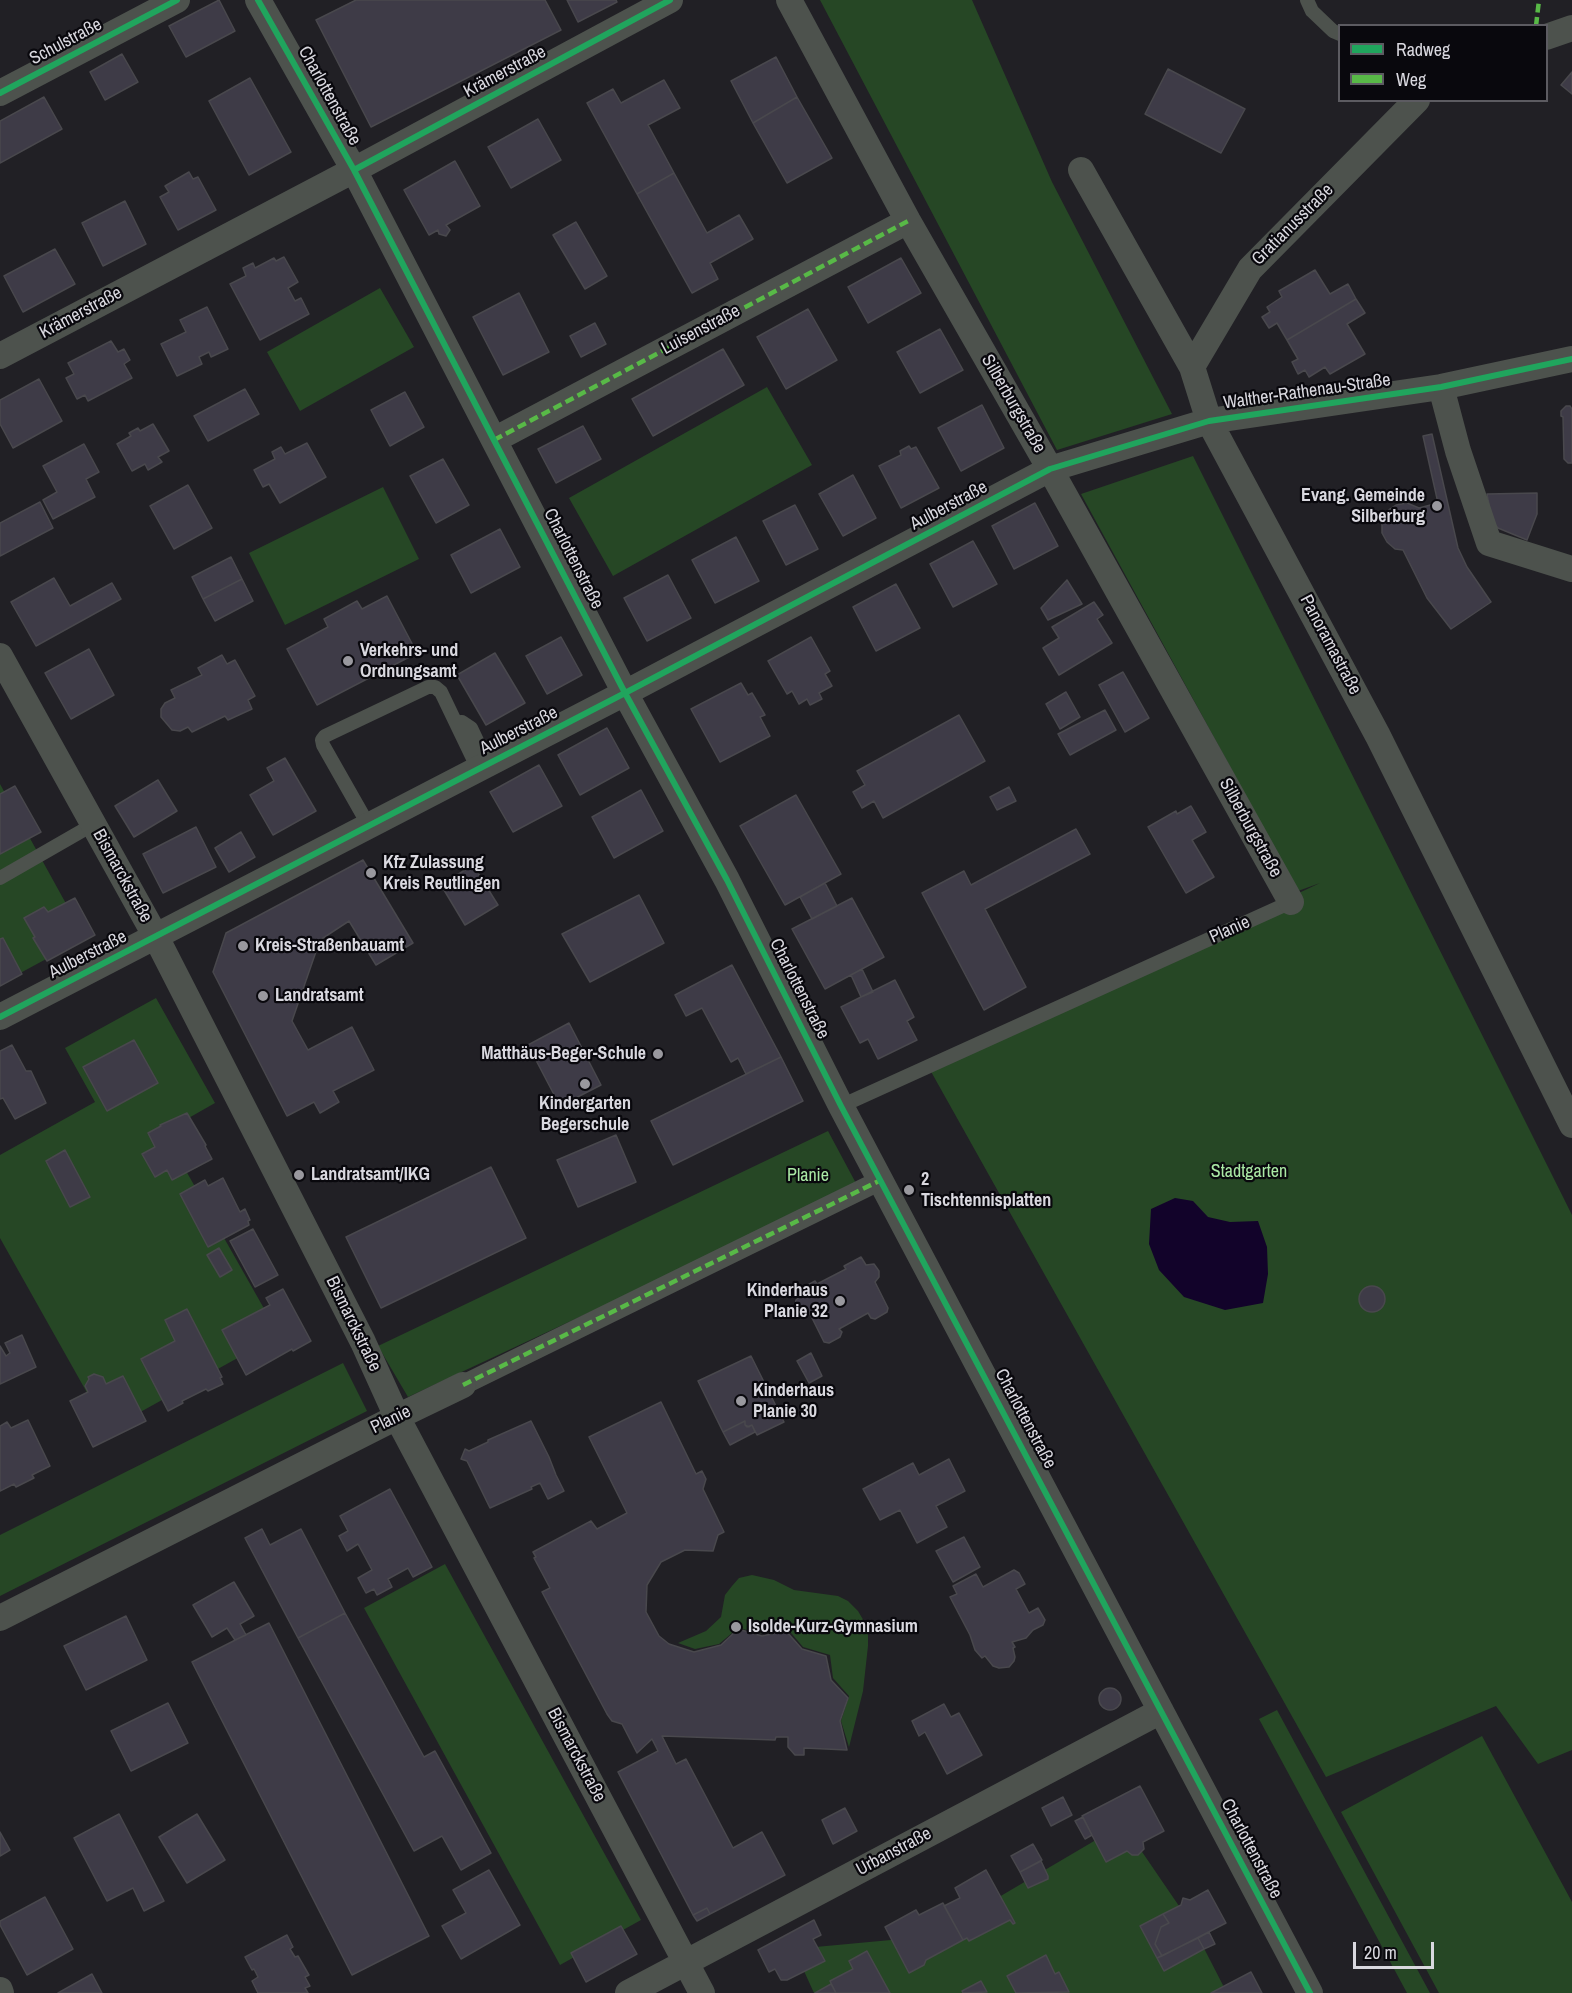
<!DOCTYPE html>
<meta charset="utf-8">
<style>
body{margin:0}
#map{position:relative;width:1572px;height:1993px;overflow:hidden;background:#212025;font-family:"Archivo Narrow",sans-serif}
canvas{display:block}
.legend{position:absolute;left:1338px;top:24px;width:210px;height:78px;box-sizing:border-box;background:#09080d;border:2px solid #5c5b61;margin:0;padding:8px 10px;list-style:none;font-size:18px;color:#d9d8df}
.legend li{display:flex;align-items:center;gap:12px;height:30px}
.legend b{width:30px;border:2px solid #5c5b61}
.scale{position:absolute;left:1353px;top:1942px;width:81px;height:27px;box-sizing:border-box;border:3px solid #d9d8df;border-top:0;padding-left:8px;font-size:18px;line-height:21px;white-space:nowrap;color:#d9d8df;-webkit-text-stroke:4px #09080d;paint-order:stroke}
</style>
<div id="map">
<canvas width="1572" height="1993"></canvas>
<ul class="legend">
<li><b style="height:8px;background:#20a55d"></b>Radweg</li>
<li><b style="height:8px;background:#58b947"></b>Weg</li>
</ul>
<div class="scale">20 m</div>
</div>
<script>
const g = document.querySelector('canvas').getContext('2d');
g.lineJoin = 'round';
function paint(path, color) { g.fillStyle = color; g.fill(path, 'evenodd'); }
const poly = rows => new Path2D(rows.map(r => 'M' + r).join(''));
function stroke(path, color, width, dash) { g.strokeStyle = color; g.lineWidth = width; g.lineCap = dash ? 'butt' : 'round'; g.setLineDash(dash || []); g.stroke(path); }
function label(font, color, halo, rows, align = 'center') {
  g.font = font + ' "Archivo Narrow",sans-serif'; g.lineWidth = 4.5; g.setLineDash([]); g.textBaseline = 'middle'; g.strokeStyle = halo; g.fillStyle = color; for (const [text, x, y, turn = 0] of rows) {
    g.save(); g.translate(x, y); g.rotate((+turn || 0) * Math.PI / 180); g.textAlign = isNaN(turn) ? turn : align; if (halo) g.strokeText(text, 0, 0); g.fillText(text, 0, 0); g.restore();
  }
}
const green = poly([
 [820,0,972,0,1052,182,1172,414,1057,450],
 [380,288,414,347,300,411,267,352],
 [767,387,812,465,613,576,569,498],
 [1193,456,1572,1215,1572,1750,1538,1764,1496,1706,1326,1777,929,1068,1320,883,1298,891,1081,494],
 [383,487,419,559,285,625,249,553],
 [0,784,85,938,0,984],
 [156,998,215,1103,164,1132,279,1335,108,1430,0,1238,0,1155,95,1102,65,1048],
 [828,1131,858,1187,408,1397,378,1346],
 [343,1363,367,1411,0,1596,0,1535],
 [445,1564,641,1920,560,1965,364,1608],
 [752,1575,774,1580,794,1590,838,1596,848,1601,858,1611,868,1628,868,1646,863,1691,849,1747,841,1721,849,1696,833,1678,830,1655,803,1647,787,1628,765,1634,738,1628,719,1644,695,1649,678,1643,706,1631,721,1617,725,1595,732,1586,739,1578],
 [1277,1710,1430,1993,1407,1993,1259,1719],
 [1482,1736,1572,1902,1572,1993,1439,1993,1341,1812],
 [1123,1824,1192,1925,1227,1993,814,1993,794,1949,923,1937,982,1907]
]);
const water = poly([
 [1175,1198,1193,1201,1208,1217,1230,1222,1258,1221,1267,1247,1268,1274,1263,1303,1225,1310,1184,1297,1159,1270,1149,1244,1151,1209]
]);
const building = poly([
 [219,0,235,31,186,57,169,26,219,0],
 [356,0,545,0,561,30,371,127,316,20,356,0],
 [567,0,616,0,617,2,578,22,567,0],
 [122,54,138,82,105,100,90,72,122,54],
 [776,57,797,97,753,123,731,81,776,57],
 [1168,69,1245,109,1221,153,1145,114,1168,69],
 [1572,72,1572,94,1561,85,1572,72],
 [250,78,291,152,249,175,209,101,250,78],
 [664,80,680,108,648,125,674,173,637,194,587,103,613,89,621,103,664,80],
 [44,97,62,129,0,163,0,121,44,97],
 [797,97,832,158,787,183,753,123,797,97],
 [538,119,561,160,511,188,488,147,538,119],
 [455,161,480,206,446,225,450,230,446,236,439,234,438,230,429,235,404,190,455,161],
 [189,172,193,179,198,177,216,210,178,230,160,197,169,192,165,186,189,172],
 [674,173,707,233,739,215,753,239,710,263,718,279,692,293,637,194,674,173],
 [125,201,146,244,103,266,82,223,125,201],
 [576,222,607,276,585,289,553,235,576,222],
 [55,249,75,284,23,312,4,276,55,249],
 [284,257,298,282,288,288,295,301,301,298,309,314,260,340,230,284,246,276,243,268,253,263,255,268,274,258,276,261,284,257],
 [901,258,921,293,868,323,848,287,901,258],
 [1315,270,1330,294,1348,284,1356,299,1287,340,1277,323,1269,328,1262,317,1270,312,1267,307,1282,297,1279,291,1315,270],
 [519,293,549,352,503,375,473,317,519,293],
 [1356,299,1365,313,1347,324,1365,354,1330,374,1325,367,1309,377,1305,370,1298,374,1292,362,1298,359,1287,340,1356,299],
 [207,307,228,349,211,357,209,352,199,357,202,364,177,376,161,344,186,332,180,320,207,307],
 [808,309,837,360,786,389,757,337,808,309],
 [595,323,606,344,581,357,570,336,595,323],
 [940,329,963,370,920,393,897,352,940,329],
 [111,341,118,352,124,349,130,360,124,364,132,378,88,401,85,395,77,399,66,378,74,374,68,363,111,341],
 [723,349,744,385,653,436,632,399,723,349],
 [39,379,62,421,13,448,0,424,0,400,39,379],
 [245,389,259,414,208,441,194,416,245,389],
 [405,392,424,427,390,446,371,410,405,392],
 [982,405,1004,448,961,471,938,428,982,405],
 [1566,406,1570,406,1572,409,1572,463,1568,463,1564,459,1563,417,1561,416,1561,411,1566,406],
 [153,424,169,451,158,457,162,462,148,470,145,464,132,471,117,444,131,436,129,433,138,428,140,431,153,424],
 [583,426,601,459,556,483,538,449,583,426],
 [1432,434,1458,548,1467,567,1491,602,1451,629,1427,598,1403,550,1395,549,1387,542,1382,533,1382,521,1387,511,1396,505,1407,503,1419,508,1438,503,1423,436,1432,434],
 [307,443,326,477,280,503,269,484,263,487,254,470,275,459,272,452,281,447,285,454,307,443],
 [84,444,99,472,86,479,95,497,53,519,43,500,57,492,43,466,84,444],
 [909,446,911,449,916,447,939,488,901,508,879,466,901,455,900,451,909,446],
 [443,459,469,505,436,523,410,476,443,459],
 [853,475,876,518,843,536,819,494,853,475],
 [188,485,212,528,174,549,150,506,188,485],
 [1537,493,1537,514,1527,540,1498,528,1492,521,1487,494,1537,493],
 [40,502,53,528,0,556,0,523,40,502],
 [1035,503,1058,546,1014,569,992,526,1035,503],
 [795,505,818,549,786,565,763,521,795,505],
 [500,529,520,567,471,593,451,555,500,529],
 [736,537,759,581,715,603,692,560,736,537],
 [973,541,997,584,953,607,930,564,973,541],
 [231,557,242,579,203,599,192,577,231,557],
 [668,575,691,618,647,641,624,598,668,575],
 [54,578,70,606,112,583,121,599,36,646,11,602,54,578],
 [242,579,253,601,215,621,203,599,242,579],
 [1067,580,1082,604,1048,620,1041,608,1067,580],
 [896,584,920,628,876,651,853,607,896,584],
 [387,596,417,653,317,705,287,649,328,627,324,619,357,601,362,609,387,596],
 [1094,602,1103,615,1097,619,1112,643,1059,675,1043,648,1059,638,1052,627,1094,602],
 [561,637,582,675,547,694,526,656,561,637],
 [811,637,830,671,825,674,832,686,819,693,822,699,810,705,807,699,799,704,792,691,787,694,768,661,811,637],
 [89,649,114,695,71,719,45,673,89,649],
 [495,653,525,703,486,725,457,675,495,653],
 [222,655,227,664,235,660,255,696,248,700,252,709,228,720,225,716,192,732,188,727,180,731,172,730,161,717,161,709,165,703,175,698,171,690,202,675,198,668,222,655],
 [1123,672,1149,718,1125,732,1099,685,1123,672],
 [741,683,748,695,752,693,765,715,760,717,770,736,720,762,691,709,741,683],
 [1066,692,1080,717,1060,729,1046,704,1066,692],
 [1105,710,1116,730,1070,755,1058,734,1105,710],
 [959,715,985,761,883,818,874,801,862,808,853,792,865,785,857,771,959,715],
 [607,728,629,768,580,795,558,755,607,728],
 [285,758,316,811,273,835,250,795,274,781,267,768,285,758],
 [539,765,562,806,513,832,490,792,539,765],
 [158,780,177,811,134,837,115,806,158,780],
 [15,786,41,832,0,854,0,794,15,786],
 [1009,787,1016,801,997,810,990,797,1009,787],
 [641,790,663,831,614,858,592,817,641,790],
 [796,795,841,874,785,905,740,826,796,795],
 [1191,806,1206,832,1192,840,1214,877,1186,893,1148,827,1176,811,1177,814,1191,806],
 [196,827,216,867,163,893,143,854,196,827],
 [1076,829,1090,854,985,909,1026,987,984,1010,922,893,964,871,971,885,1076,829],
 [241,832,255,857,229,872,215,848,241,832],
 [363,860,413,943,376,965,349,921,320,940,292,1021,308,1050,352,1027,374,1070,333,1091,339,1102,320,1113,314,1102,287,1116,213,972,226,933,363,860],
 [473,865,498,905,465,925,441,885,473,865],
 [825,883,837,906,812,919,800,897,825,883],
 [639,895,664,943,590,982,562,934,639,895],
 [75,898,95,935,47,961,33,938,35,937,24,918,44,907,48,912,75,898],
 [852,898,884,957,825,989,792,929,852,898],
 [3,938,22,974,0,986,0,939,3,938],
 [732,965,781,1057,746,1074,738,1058,731,1062,702,1008,686,1016,675,995,732,965],
 [862,969,873,992,861,997,851,975,862,969],
 [895,980,914,1017,907,1021,917,1040,878,1059,868,1039,860,1043,841,1007,895,980],
 [569,1023,601,1085,560,1106,528,1045,569,1023],
 [134,1040,158,1083,107,1111,83,1067,134,1040],
 [12,1045,26,1071,31,1071,46,1103,15,1119,3,1098,0,1099,0,1051,12,1045],
 [781,1057,803,1101,673,1165,651,1121,781,1057],
 [187,1113,206,1145,205,1146,212,1159,172,1180,167,1170,155,1177,142,1154,155,1147,148,1133,161,1126,160,1125,187,1113],
 [616,1135,636,1182,578,1207,557,1160,616,1135],
 [65,1150,90,1197,70,1207,46,1161,65,1150],
 [491,1167,526,1238,381,1308,346,1237,491,1167],
 [223,1178,240,1212,245,1209,250,1220,248,1221,249,1225,208,1247,180,1194,205,1180,208,1186,223,1178],
 [253,1229,278,1275,255,1287,230,1241,253,1229],
 [219,1248,232,1270,220,1277,207,1255,219,1248],
 [861,1257,866,1265,874,1264,879,1271,879,1277,875,1282,888,1308,887,1312,875,1319,871,1318,868,1313,839,1329,842,1332,840,1337,829,1343,824,1342,809,1312,804,1314,800,1312,795,1306,796,1300,800,1296,797,1291,815,1281,817,1284,846,1269,844,1266,861,1257],
 '1359 1299a13 13 0 1 1 26 0a13 13 0 1 1-26 0Z',
 [283,1289,311,1341,293,1351,292,1349,246,1375,222,1330,270,1305,266,1298,283,1289],
 [187,1309,222,1377,220,1378,223,1384,208,1391,206,1389,182,1401,183,1403,168,1411,141,1359,175,1341,165,1320,187,1309],
 [22,1335,36,1367,0,1384,0,1346,6,1356,10,1353,5,1343,22,1335],
 [811,1353,822,1376,809,1383,797,1361,811,1353],
 [751,1356,784,1422,757,1435,752,1425,747,1427,745,1425,745,1421,723,1432,698,1381,751,1356],
 [94,1374,103,1377,106,1384,123,1376,146,1421,93,1447,70,1401,88,1392,85,1386,89,1379,88,1377,94,1374],
 [661,1402,696,1474,702,1471,706,1479,703,1489,724,1532,718,1535,713,1551,685,1550,661,1562,647,1585,646,1612,659,1636,669,1644,694,1652,721,1645,738,1629,762,1636,786,1631,802,1649,826,1656,831,1680,848,1698,840,1721,847,1750,804,1748,804,1755,795,1755,788,1747,788,1737,776,1737,775,1740,662,1736,676,1764,686,1759,733,1848,762,1832,785,1875,710,1914,707,1908,693,1915,618,1772,658,1751,652,1739,637,1753,622,1724,612,1721,607,1714,542,1592,550,1588,534,1558,536,1557,533,1552,591,1521,597,1529,627,1513,589,1437,661,1402],
 [28,1420,50,1466,32,1475,34,1478,16,1487,14,1484,0,1491,0,1426,7,1422,11,1428,28,1420],
 [531,1421,549,1457,556,1475,564,1491,548,1499,540,1483,531,1487,532,1489,490,1508,467,1461,461,1459,465,1449,469,1451,488,1442,488,1440,531,1421],
 [745,1421,745,1425,749,1427,752,1425,755,1432,730,1445,723,1432,745,1421],
 [949,1459,965,1491,936,1506,947,1527,917,1543,900,1510,880,1520,863,1489,913,1463,919,1475,949,1459],
 [390,1489,432,1567,413,1577,408,1568,388,1579,392,1587,377,1595,374,1589,366,1593,358,1578,372,1570,358,1544,347,1551,339,1536,348,1531,340,1516,390,1489],
 [262,1529,270,1545,301,1529,345,1613,298,1638,245,1538,262,1529],
 [964,1537,980,1567,953,1582,936,1551,964,1537],
 [1014,1570,1019,1573,1025,1584,1016,1589,1029,1613,1038,1608,1045,1620,1043,1625,1033,1630,1026,1638,1012,1642,1015,1647,1013,1648,1015,1657,1014,1661,1009,1667,999,1668,993,1666,985,1656,982,1658,975,1650,970,1635,950,1597,957,1594,953,1586,976,1574,983,1587,1014,1570],
 [234,1582,254,1616,240,1624,246,1635,235,1640,227,1628,212,1637,193,1605,234,1582],
 [345,1613,424,1757,435,1751,491,1853,461,1870,442,1836,414,1851,298,1638,345,1613],
 [126,1616,147,1660,86,1690,64,1646,126,1616],
 [269,1623,429,1936,352,1975,192,1662,269,1623],
 '1099 1699a11 11 0 1 1 22 0a11 11 0 1 1-22 0Z',
 [168,1703,188,1743,131,1771,111,1731,168,1703],
 [944,1704,951,1717,959,1713,982,1755,947,1774,925,1732,919,1736,912,1721,944,1704],
 [1140,1786,1164,1831,1143,1842,1144,1849,1138,1855,1132,1855,1127,1851,1106,1862,1082,1816,1140,1786],
 [1063,1797,1072,1815,1051,1826,1042,1808,1063,1797],
 [845,1808,857,1831,833,1844,822,1820,845,1808],
 [119,1814,164,1901,144,1911,133,1888,107,1901,74,1838,119,1814],
 [197,1814,225,1860,187,1883,159,1837,197,1814],
 [1083,1817,1092,1835,1085,1839,1075,1821,1083,1817],
 [0,1832,10,1850,0,1856,0,1832],
 [1033,1844,1042,1860,1020,1872,1011,1856,1033,1844],
 [1041,1861,1048,1876,1048,1879,1028,1888,1020,1872,1041,1861],
 [489,1870,520,1925,461,1959,442,1926,466,1913,453,1890,489,1870],
 [986,1870,1015,1923,1013,1924,1010,1920,969,1941,967,1938,963,1940,944,1906,960,1898,955,1888,986,1870],
 [1208,1890,1226,1923,1162,1956,1155,1944,1161,1927,1169,1923,1163,1914,1181,1905,1183,1898,1190,1900,1208,1890],
 [45,1897,73,1949,27,1975,0,1925,0,1921,45,1897],
 [943,1903,963,1940,926,1960,924,1965,909,1973,885,1927,916,1910,919,1915,943,1903],
 [707,1908,710,1914,697,1921,693,1915,707,1908],
 [1163,1914,1169,1923,1161,1927,1155,1944,1162,1956,1157,1958,1140,1926,1163,1914],
 [814,1920,821,1935,813,1939,825,1961,787,1980,781,1980,775,1969,769,1972,758,1950,814,1920],
 [621,1926,637,1954,586,1982,571,1953,621,1926],
 [1209,1932,1215,1944,1204,1949,1198,1938,1209,1932],
 [287,1935,293,1947,290,1949,295,1957,298,1956,309,1975,305,1977,310,1986,305,1988,308,1993,258,1993,252,1981,258,1977,254,1969,252,1970,245,1957,287,1935],
 [1198,1938,1204,1949,1164,1971,1157,1958,1198,1938],
 [867,1951,890,1993,836,1993,830,1981,853,1969,849,1961,867,1951],
 [1046,1955,1055,1974,1059,1972,1069,1992,1016,1993,1007,1976,1046,1955],
 [1251,1972,1262,1993,1211,1993,1251,1972],
 [92,1974,102,1993,58,1993,92,1974],
 [981,1981,987,1992,963,1993,962,1991,981,1981],
 [831,1984,836,1993,815,1993,831,1984]
]);
const service = poly([
 [1307,0,1312,11,1333,31,1340,34],
 [456,723,462,722,471,728,488,764],
 [369,826,323,745,322,740,325,736,428,687,435,687,441,692,478,769],
 [0,878,94,824],
 [841,1106,1291,902]
]);
const pedestrian = poly([
 [463,1385,881,1180]
]);
const minor = poly([
 [258,0,354,170,625,693,727,880,841,1106,1310,1993],
 [789,0,908,221,1050,469,1291,902],
 [1546,37,1572,28],
 [0,93,177,0],
 [1081,170,1192,367,1209,421,1378,736,1572,1125],
 [0,356,354,170,670,0],
 [1192,367,1250,269,1417,100],
 [1441,387,1458,451,1489,543,1572,569],
 [494,440,908,221],
 [0,656,156,937,363,1342,397,1417,702,1993],
 [0,1017,625,693,1050,469,1209,421,1441,387,1572,359],
 [0,1618,397,1417,463,1385],
 [0,1990,1,1993],
 [628,1993,1161,1711]
]);
const quiet = poly([
 [1536,26,1539,0],
 [494,440,908,221],
 [463,1385,881,1180]
]);
const cycleway = poly([
 [258,0,354,170,625,693,727,880,841,1106,1310,1993],
 [0,93,177,0],
 [354,170,670,0],
 [0,1017,625,693,1050,469,1209,421,1441,387,1572,359]
]);
const markers = [
 [1437,506,6,"#99989e"],
 [348,661,6,"#99989e"],
 [371,873,6,"#99989e"],
 [243,946,6,"#99989e"],
 [263,996,6,"#99989e"],
 [658,1054,6,"#99989e"],
 [585,1084,6,"#99989e"],
 [299,1175,6,"#99989e"],
 [909,1190,6,"#99989e"],
 [840,1301,6,"#99989e"],
 [741,1401,6,"#99989e"],
 [736,1627,6,"#99989e"]
];
const streetNames = [
 ["Schulstraße",66,42,-28],
 ["Krämerstraße",505,72,-28],
 ["Charlottenstraße",329,96,61],
 ["Gratianusstraße",1293,225,-45],
 ["Krämerstraße",81,313,-28],
 ["Luisenstraße",701,330,-28],
 ["Walther-Rathenau-Straße",1307,392,-8],
 ["Silberburgstraße",1013,404,60],
 ["Aulberstraße",949,506,-28],
 ["Charlottenstraße",573,559,63],
 ["Panoramastraße",1330,645,62],
 ["Aulberstraße",519,731,-27],
 ["Silberburgstraße",1250,828,61],
 ["Bismarckstraße",122,876,61],
 ["Planie",1230,930,-24],
 ["Aulberstraße",88,955,-27],
 ["Charlottenstraße",799,989,63],
 ["Bismarckstraße",353,1324,64],
 ["Charlottenstraße",1025,1419,62],
 ["Planie",391,1420,-26],
 ["Bismarckstraße",576,1755,62],
 ["Charlottenstraße",1251,1849,62],
 ["Urbanstraße",894,1852,-28]
];
const poiNames = [
 ["Evang. Gemeinde",1425,496,"right"],
 ["Silberburg",1425,517,"right"],
 ["Verkehrs- und",360,651],
 ["Ordnungsamt",360,672],
 ["Kfz Zulassung",383,863],
 ["Kreis Reutlingen",383,884],
 ["Kreis-Straßenbauamt",255,946],
 ["Landratsamt",275,996],
 ["Matthäus-Beger-Schule",646,1054,"right"],
 ["Kindergarten",585,1104,"center"],
 ["Begerschule",585,1125,"center"],
 ["Landratsamt/IKG",311,1175],
 ["2",921,1180],
 ["Tischtennisplatten",921,1201],
 ["Kinderhaus",828,1291,"right"],
 ["Planie 32",828,1312,"right"],
 ["Kinderhaus",753,1391],
 ["Planie 30",753,1412],
 ["Isolde-Kurz-Gymnasium",748,1627]
];
const parkNames = [
 ["Stadtgarten",1249,1172],
 ["Planie",808,1176]
];
paint(green, '#264725');
paint(water, '#12032a');
paint(building, '#3e3b47');
stroke(building, '#49484d', 1.5);
stroke(service, '#4d524d', 14);
stroke(pedestrian, '#4d524d', 20);
stroke(minor, '#4d524d', 26);
stroke(quiet, '#58b947', 4.5, [9, 4.5]);
stroke(cycleway, '#20a55d', 6);
for (const [x, y, r, color] of markers) { const dot = new Path2D(); dot.arc(x, y, r, 0, 2 * Math.PI); g.fillStyle = color; g.fill(dot); stroke(dot, '#09080d', 2); }
label('18px', '#d9d8df', '#09080d', streetNames);
label('bold 18px', '#d9d8df', '#09080d', poiNames, 'left');
label('18px', '#aae9a5', '#09080d', parkNames);
</script>
